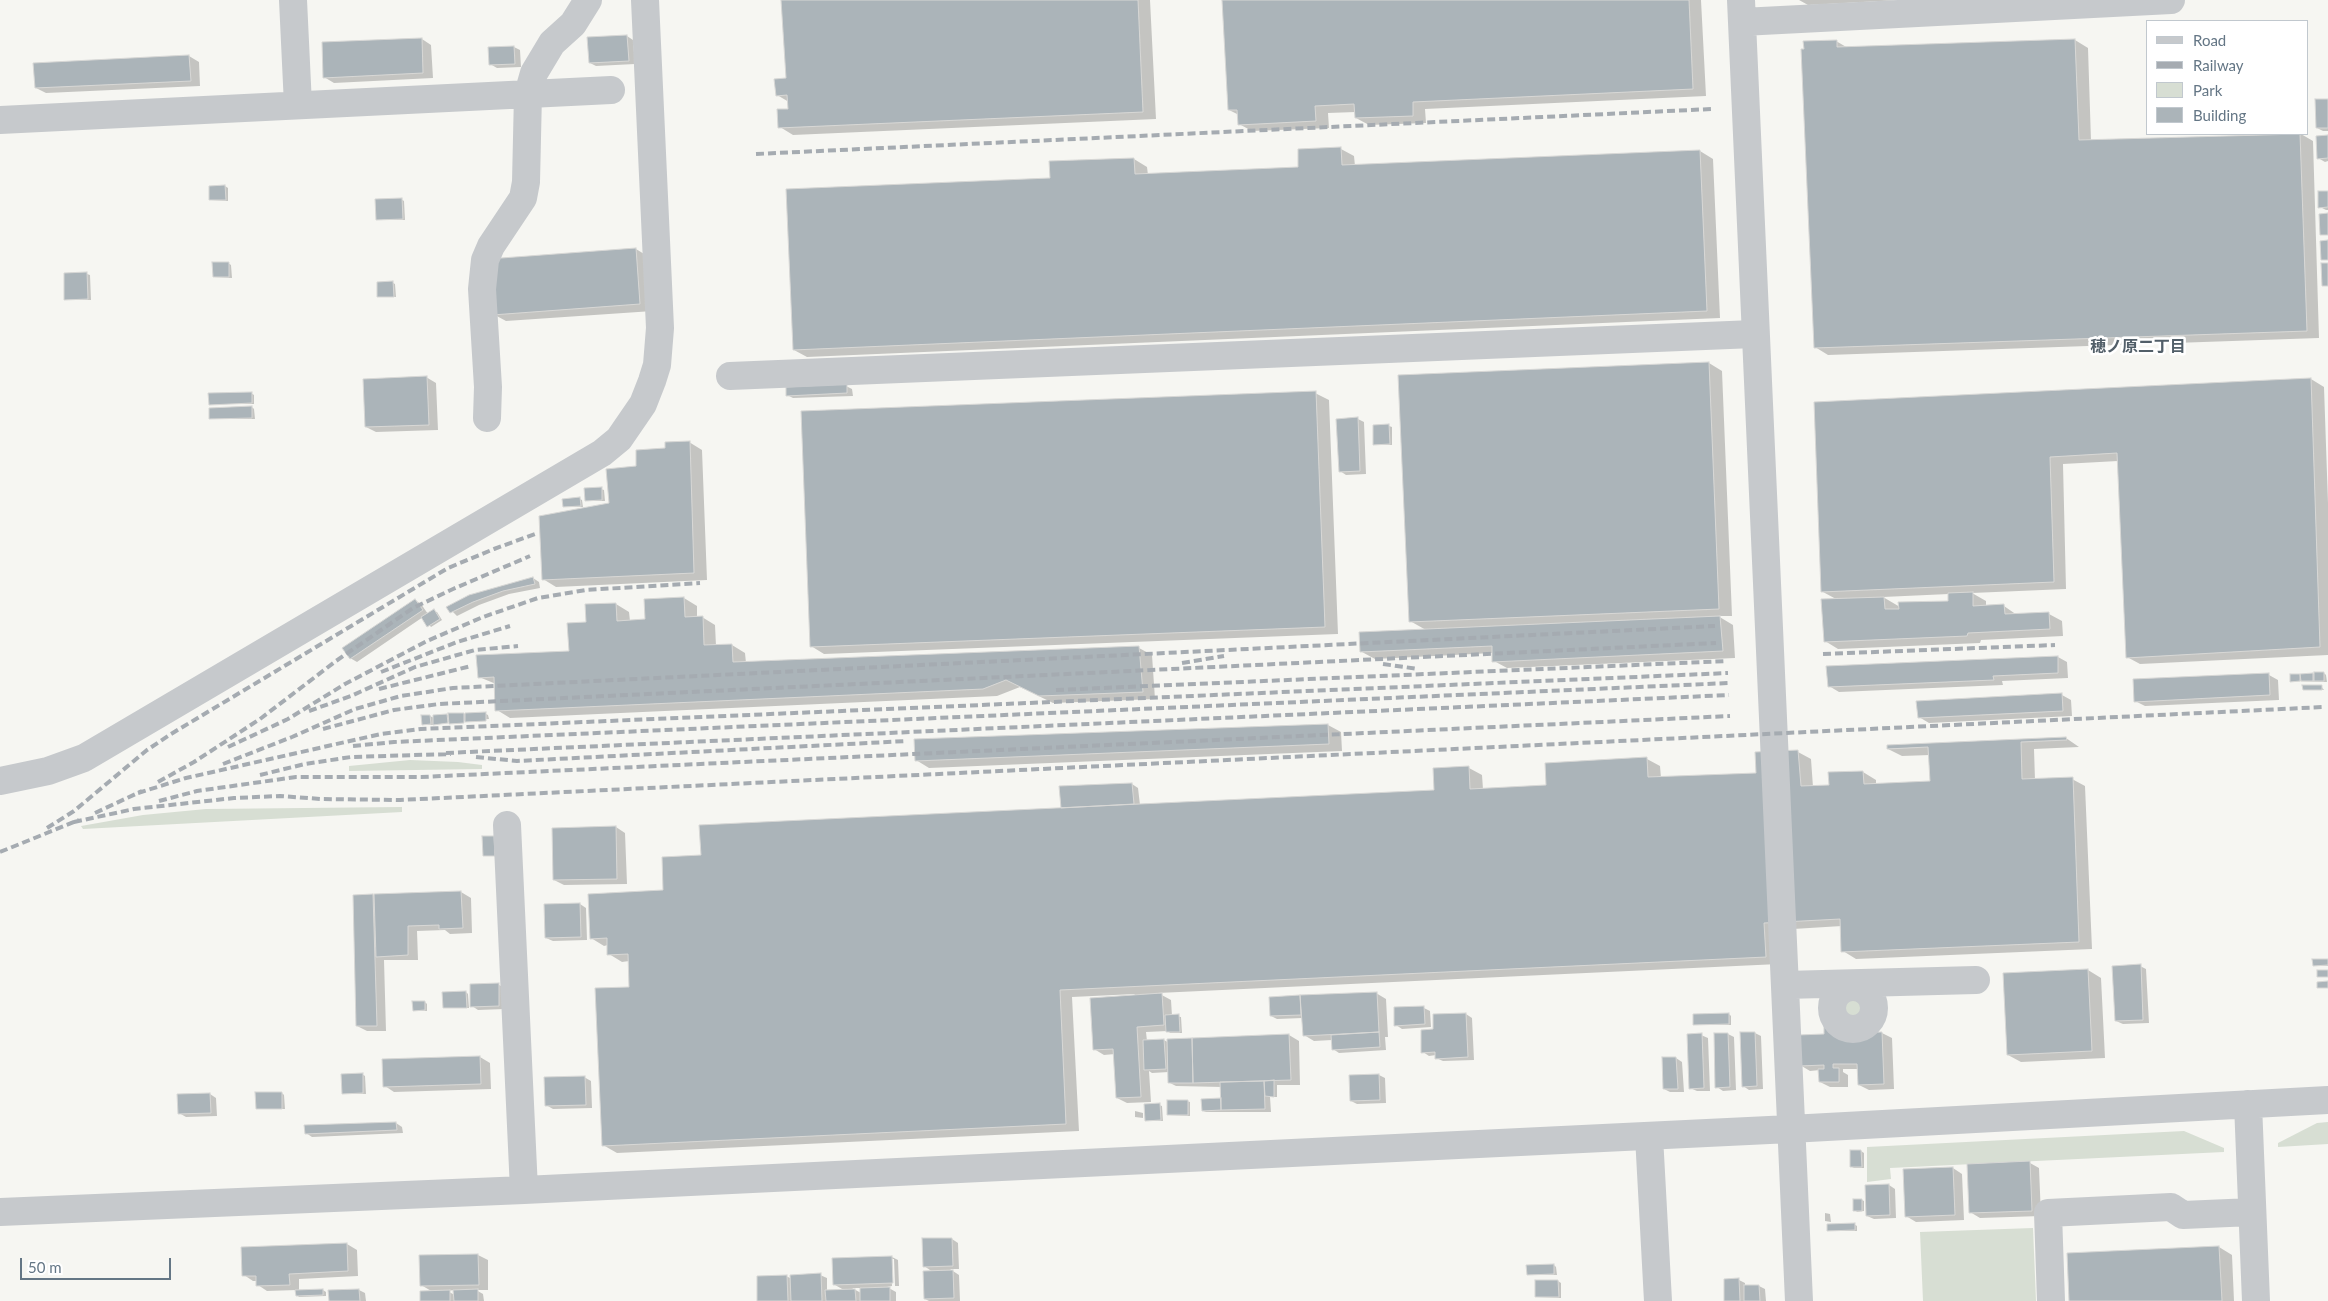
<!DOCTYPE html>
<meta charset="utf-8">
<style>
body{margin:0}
#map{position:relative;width:2328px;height:1301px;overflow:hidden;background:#f6f6f2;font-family:Lato,sans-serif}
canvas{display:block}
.legend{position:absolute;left:2146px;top:20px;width:162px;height:115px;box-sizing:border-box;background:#fff;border:1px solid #c1c8ce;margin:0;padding:6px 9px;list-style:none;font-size:15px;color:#647685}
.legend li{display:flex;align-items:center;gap:10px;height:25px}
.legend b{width:25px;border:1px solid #c1c8ce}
.scale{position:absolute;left:20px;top:1258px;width:151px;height:22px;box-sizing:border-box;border:2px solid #647685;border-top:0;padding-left:6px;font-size:15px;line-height:18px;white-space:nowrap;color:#647685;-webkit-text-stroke:4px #fff;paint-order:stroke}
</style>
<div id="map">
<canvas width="2328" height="1301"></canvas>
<ul class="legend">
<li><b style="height:6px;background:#c6c9cc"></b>Road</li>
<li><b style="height:6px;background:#a5abb1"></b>Railway</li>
<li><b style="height:14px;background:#d7ded3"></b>Park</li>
<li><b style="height:14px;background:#abb4b9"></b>Building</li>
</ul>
<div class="scale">50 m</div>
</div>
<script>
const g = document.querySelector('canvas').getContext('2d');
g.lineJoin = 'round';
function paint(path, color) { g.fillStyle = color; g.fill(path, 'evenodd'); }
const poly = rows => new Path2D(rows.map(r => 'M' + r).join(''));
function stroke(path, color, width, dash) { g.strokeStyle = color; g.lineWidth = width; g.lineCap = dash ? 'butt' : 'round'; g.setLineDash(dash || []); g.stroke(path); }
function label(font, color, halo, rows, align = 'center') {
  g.font = font + ' Lato,"Noto Sans JP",sans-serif'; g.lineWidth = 5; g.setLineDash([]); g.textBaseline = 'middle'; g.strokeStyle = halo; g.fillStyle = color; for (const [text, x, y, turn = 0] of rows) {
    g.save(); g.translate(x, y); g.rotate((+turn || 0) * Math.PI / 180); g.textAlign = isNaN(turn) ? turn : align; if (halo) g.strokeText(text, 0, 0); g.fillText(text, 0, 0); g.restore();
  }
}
const green = poly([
 [410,760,458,762,482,765,482,769,349,771,349,766],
 [402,807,402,812,83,829,81,826,143,815,206,809],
 '1841 1008a12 12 0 1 1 24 0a12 12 0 1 1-24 0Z',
 [2328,1122,2328,1144,2278,1147,2278,1143,2317,1123],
 [2184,1131,2224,1148,2224,1152,1890,1168,1891,1179,1867,1182,1867,1147],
 [2033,1228,2036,1301,1923,1301,1920,1232]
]);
const shadow = poly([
 [782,0,1150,0,1156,119,793,135,780,127,790,110,789,102,777,95,787,79],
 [1223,0,1701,0,1706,96,1425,109,1426,123,1369,125,1356,118,1356,112,1328,113,1329,128,1252,131,1239,124,1239,115,1229,110],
 [1799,0,1900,0,1808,5],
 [627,36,633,40,635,64,596,66,590,63],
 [422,39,431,45,433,78,334,83,324,77],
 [2075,40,2088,48,2091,141,2288,134,2301,134,2313,141,2319,338,1828,355,1815,347,1836,41,1848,48],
 [514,47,520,50,521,67,497,68,490,64],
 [189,56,199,62,200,86,46,93,36,88,35,64],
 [2328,100,2328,131,2323,131,2317,128],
 [2328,136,2328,161,2325,162,2318,158],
 [1341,149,1354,156,1355,166,1700,151,1713,159,1720,318,807,357,794,350,1052,179,1134,159,1147,167,1148,175,1300,168],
 [225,186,228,188,228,201,211,200],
 [2328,192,2328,210,2326,210,2320,207],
 [401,199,404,201,405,220,378,219],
 [636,249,649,257,653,311,506,321,493,314],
 [228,263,231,265,232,278,214,277],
 [87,274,90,275,91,300,66,299],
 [393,283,395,284,396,297,379,296],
 [1709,363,1722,371,1732,616,1718,616,1733,625,1735,658,1507,668,1494,661,1493,653,1375,659,1362,652,1426,630,1410,621],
 [426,377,436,383,438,430,376,432,366,427],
 [2311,379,2324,387,2328,503,2328,655,2140,664,2127,657,2118,461,2063,464,2066,589,1972,593,1986,601,1986,606,2004,606,2017,615,2049,614,2062,621,2063,636,1981,640,1980,643,1838,649,1825,641,1836,599,1823,592,1815,403],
 [1949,594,1950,603,1900,607,1883,597],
 [846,386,852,389,853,396,793,398,787,395],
 [251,393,254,395,254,404,210,404],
 [1315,393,1329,400,1338,634,824,654,811,646],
 [252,407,254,409,255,419,211,419],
 [1358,419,1364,422,1366,474,1346,475,1340,471],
 [1389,426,1392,427,1392,445,1375,444],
 [689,442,702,450,707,580,556,587,543,579,610,504,667,449],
 [601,489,604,490,605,501,586,501],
 [580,499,582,500,583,507,564,506],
 [533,578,539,582,540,588,509,594,479,605,457,616,448,607],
 [684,598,697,606,697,617,702,617,715,625,716,646,732,645,745,653,746,663,1139,648,1152,655,1155,699,1053,703,1020,687,997,696,510,718,497,710,496,684,479,677,570,652,587,623,616,604,629,612,630,621,647,621],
 [415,600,421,604,428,614,434,611,437,612,442,620,431,627,423,617,357,662,350,658],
 [2058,657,2067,662,2068,678,2002,681,2003,685,1839,692,1829,686],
 [2324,673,2326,675,2327,682,2291,681,2291,675],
 [2269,675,2278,680,2279,700,2145,706,2135,701],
 [2321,686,2324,690,2304,690],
 [2062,695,2071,700,2072,716,1929,723,1919,717],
 [463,714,486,714,488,715,489,719,433,723,433,725,423,724,430,716,434,718,434,716],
 [1328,725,1341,732,1342,751,929,768,916,760,915,740],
 [2066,738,2079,747,2034,749,2035,780,2072,779,2085,786,2092,949,1856,959,1843,951,1842,926,1777,930,1779,964,1158,993,1171,1000,1172,1016,1181,1017,1182,1033,1170,1033,1168,1031,1146,1032,1147,1041,1164,1040,1169,1043,1169,1040,1289,1035,1299,1041,1300,1085,1277,1085,1277,1097,1270,1097,1271,1112,1206,1112,1203,1111,1222,1101,1222,1087,1176,1086,1170,1083,1169,1072,1152,1073,1149,1071,1151,1102,1127,1103,1117,1098,1115,1054,1104,1055,1094,1049,1135,994,1072,997,1079,1131,617,1153,603,1145,630,988,629,961,622,962,609,954,608,945,604,946,591,938,665,891,702,856,1062,809,1132,784,1138,788,1140,805,1435,792,1469,768,1482,775,1483,789,1548,786,1647,759,1660,766,1661,778,1758,774,1756,753,1798,752,1811,759,1813,787,1830,786,1863,772,1876,780,1876,784,1931,782,1930,755,1902,756,1888,749],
 [616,827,625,833,627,884,564,885,554,880],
 [461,892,471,898,472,933,450,934,445,930,417,931,418,960,384,960,386,1031,367,1031,357,1026,354,896],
 [580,904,586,908,587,940,553,941,546,938],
 [2328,960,2328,966,2314,965],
 [2140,966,2146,969,2149,1023,2123,1024,2116,1021],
 [2088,970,2101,978,2105,1058,2021,1062,2008,1055,2004,974],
 [499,985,505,988,505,1009,478,1010,472,1006],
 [466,992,468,994,469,1008,444,1008],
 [1376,993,1386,999,1388,1037,1385,1037,1386,1050,1339,1053,1333,1049,1332,1040,1314,1041,1304,1035,1303,1018,1277,1019,1271,1016,1270,998],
 [425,1002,427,1004,427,1011,414,1010],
 [1424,1008,1430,1011,1431,1027,1402,1029,1396,1025],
 [1466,1014,1472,1018,1474,1060,1443,1061,1436,1058,1436,1055,1429,1056,1423,1052,1434,1030],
 [1729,1014,1731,1016,1731,1025,1694,1024],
 [1838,1025,1848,1030,1848,1034,1882,1033,1892,1038,1894,1089,1869,1090,1859,1085,1858,1069,1843,1069,1843,1072,1848,1075,1848,1087,1830,1087,1820,1082,1820,1070,1810,1071,1800,1065,1826,1035],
 [1755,1033,1761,1036,1763,1089,1749,1090,1743,1086],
 [1728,1034,1734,1037,1736,1090,1723,1091,1717,1087],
 [1701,1035,1708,1038,1710,1091,1697,1091,1690,1088],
 [480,1057,490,1063,491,1089,394,1092,385,1086,384,1060],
 [1676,1058,1682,1062,1684,1092,1670,1092,1664,1089,1663,1059],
 [362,1074,365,1076,366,1094,343,1093],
 [1379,1075,1385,1078,1386,1103,1357,1104,1351,1101],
 [584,1077,591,1081,592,1108,553,1109,546,1105],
 [282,1093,284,1095,285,1109,257,1109],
 [210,1094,216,1098,217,1116,186,1117,179,1113,178,1096],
 [1187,1101,1190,1102,1190,1116,1169,1115],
 [1159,1105,1162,1106,1163,1121,1146,1120],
 [1135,1111,1143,1113,1143,1118,1135,1117],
 [396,1123,402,1127,403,1133,312,1137,306,1133,306,1126],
 [1861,1151,1864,1153,1864,1168,1854,1168,1852,1167],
 [2030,1163,2039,1168,2041,1216,1980,1218,1970,1212],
 [1953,1168,1962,1174,1964,1220,1916,1222,1906,1216],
 [1889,1185,1895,1189,1896,1218,1874,1219,1867,1216],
 [1862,1200,1864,1201,1864,1211,1857,1212,1855,1210],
 [1825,1213,1830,1214,1831,1222,1825,1221],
 [1854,1224,1857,1226,1857,1231,1828,1231],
 [952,1239,958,1243,959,1269,950,1269,959,1275,960,1301,929,1301,925,1299,933,1272,924,1266],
 [347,1244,357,1250,358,1276,299,1279,299,1291,323,1290,326,1292,326,1296,299,1297,297,1295,297,1290,267,1291,258,1285,258,1281,253,1281,244,1275],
 [2219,1247,2232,1255,2234,1301,2071,1301],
 [478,1255,488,1260,488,1290,476,1290,483,1294,484,1301,421,1301,433,1292,421,1285],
 [454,1290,455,1295,447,1291],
 [892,1257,898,1260,899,1286,895,1286,894,1259,891,1259,892,1286,887,1287,896,1292,896,1301,759,1301,786,1276,792,1279,820,1275,827,1278,827,1291,844,1290,835,1285,834,1259],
 [852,1288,861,1288,861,1293],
 [1554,1265,1556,1267,1557,1275,1528,1274],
 [1739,1280,1745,1283,1745,1287,1759,1286,1765,1289,1766,1301,1726,1301],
 [1558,1281,1561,1283,1561,1298,1536,1297],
 [359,1290,365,1293,366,1301,330,1301,330,1291]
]);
const building = poly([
 [781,0,1138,0,1143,112,778,128,777,109,788,109,787,95,776,96,774,79,786,78,781,0],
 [1222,0,1689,0,1693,89,1413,102,1413,116,1355,118,1354,104,1315,106,1316,121,1238,125,1237,110,1228,110,1222,0],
 [627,35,629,61,589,63,587,37,627,35],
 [422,38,423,73,323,78,322,42,422,38],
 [2075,39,2079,140,2300,134,2307,331,1814,348,1801,49,1804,49,1803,41,1837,40,1837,47,2075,39],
 [514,46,515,64,489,65,488,47,514,46],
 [189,55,191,81,35,88,33,63,189,55],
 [2315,99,2328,99,2328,128,2316,128,2315,99],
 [2328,135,2328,158,2317,159,2316,136,2328,135],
 [1341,147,1342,165,1700,150,1707,311,793,350,786,189,1050,178,1049,161,1134,158,1135,174,1298,167,1298,149,1341,147],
 [225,185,226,200,209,200,209,186,225,185],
 [2318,191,2328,191,2328,207,2318,208,2318,191],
 [402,198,403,219,376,220,375,199,402,198],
 [2328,213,2328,235,2320,235,2319,214,2328,213],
 [2328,240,2328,260,2321,260,2320,241,2328,240],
 [636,248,640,304,492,315,488,259,636,248],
 [212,262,229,262,229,277,213,277,212,262],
 [2321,263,2328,263,2328,286,2322,286,2321,263],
 [87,272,88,299,64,300,64,273,87,272],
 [393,281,394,297,377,297,377,282,393,281],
 [1709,362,1719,609,1409,622,1398,375,1709,362],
 [427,376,429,425,365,427,363,379,427,376],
 [2311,378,2320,647,2126,658,2117,453,2050,457,2054,582,1821,592,1814,402,2311,378],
 [847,384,847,393,786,396,786,387,847,384],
 [1316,391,1325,627,810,647,801,411,1316,391],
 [252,392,252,403,209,405,208,393,252,392],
 [252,406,252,418,209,419,209,408,252,406],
 [1358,417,1360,471,1339,472,1336,419,1358,417],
 [1389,424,1390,444,1373,445,1373,425,1389,424],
 [690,441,694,573,542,580,539,516,609,503,606,469,636,466,636,450,665,448,665,442,690,441],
 [602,487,602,500,585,501,584,488,602,487],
 [580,497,581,506,563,507,562,499,580,497],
 [533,577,535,584,503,591,473,602,450,613,446,607,469,595,533,577],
 [1973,592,1973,606,2004,604,2005,614,2049,612,2050,629,1968,633,1967,636,1824,642,1821,599,1884,597,1885,609,1899,609,1898,602,1948,601,1948,593,1973,592],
 [684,597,685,617,703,616,704,645,732,644,733,662,1139,646,1143,692,1039,696,1006,680,983,689,495,711,494,677,478,678,476,655,569,651,567,623,586,622,585,604,616,603,617,621,645,619,644,599,684,597],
 [415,599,423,610,350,659,342,648,415,599],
 [434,609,440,619,427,627,421,617,434,609],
 [1720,616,1723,651,1492,662,1492,646,1360,652,1359,632,1720,616],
 [2058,656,2058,673,1993,676,1994,680,1828,687,1826,666,2058,656],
 [2314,672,2324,672,2324,681,2314,681,2314,672],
 [2269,673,2270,695,2134,702,2133,679,2269,673],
 [2313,673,2313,681,2301,681,2300,674,2313,673],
 [2290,674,2300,674,2300,681,2290,682,2290,674],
 [2302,685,2322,685,2322,690,2303,690,2302,685],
 [2062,693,2063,711,1918,718,1916,701,2062,693],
 [486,712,486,721,465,722,465,713,486,712],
 [448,713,464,713,464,723,449,724,448,713],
 [447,714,448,723,433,725,433,715,447,714],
 [421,715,430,715,431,724,422,725,421,715],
 [1328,724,1329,744,915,761,914,739,1328,724],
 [2066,737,2067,740,2021,742,2022,779,2073,777,2079,942,1841,952,1840,919,1764,923,1766,957,1060,990,1066,1124,602,1146,595,988,629,987,628,954,607,955,607,938,590,939,588,894,663,890,662,857,701,855,699,825,1434,790,1433,768,1469,766,1470,789,1546,785,1545,763,1647,757,1648,777,1756,773,1755,752,1798,750,1801,786,1829,785,1828,772,1863,771,1864,784,1930,781,1928,747,1887,749,1887,745,2066,737],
 [1132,783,1134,804,1061,808,1059,786,1132,783],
 [616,826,617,879,553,880,552,828,616,826],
 [482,836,494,836,495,856,483,856,482,836],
 [461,891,463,928,439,929,439,925,408,926,408,955,376,957,374,894,461,891],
 [373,894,377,1026,356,1026,353,895,373,894],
 [580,903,581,937,545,938,544,904,580,903],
 [2312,959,2328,959,2328,965,2313,966,2312,959],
 [2141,964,2143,1020,2115,1021,2112,966,2141,964],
 [2088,969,2092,1051,2007,1055,2003,973,2088,969],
 [2317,970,2328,970,2328,977,2317,977,2317,970],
 [2328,981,2328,988,2317,988,2317,982,2328,981],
 [499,983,499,1006,470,1007,470,984,499,983],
 [466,991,467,1008,443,1008,442,992,466,991],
 [1377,992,1379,1032,1303,1036,1300,995,1377,992],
 [1162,993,1164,1025,1137,1027,1141,1097,1116,1098,1113,1049,1093,1050,1090,998,1162,993],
 [1300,995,1301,1015,1270,1016,1269,997,1300,995],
 [412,1001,425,1001,425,1010,413,1011,412,1001],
 [1424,1006,1425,1024,1394,1026,1394,1007,1424,1006],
 [1466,1013,1468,1057,1435,1059,1435,1052,1421,1053,1421,1030,1433,1029,1433,1014,1466,1013],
 [1729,1013,1729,1024,1693,1025,1693,1014,1729,1013],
 [1179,1014,1180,1032,1166,1032,1165,1015,1179,1014],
 [1838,1023,1838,1033,1882,1032,1884,1084,1858,1085,1857,1064,1833,1064,1833,1068,1839,1068,1839,1082,1819,1082,1818,1069,1824,1069,1824,1065,1799,1066,1798,1035,1824,1034,1824,1024,1838,1023],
 [1379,1032,1380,1047,1332,1050,1331,1035,1379,1032],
 [1740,1032,1755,1032,1757,1086,1742,1087,1740,1032],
 [1702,1033,1704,1088,1689,1089,1687,1034,1702,1033],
 [1714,1033,1728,1033,1730,1087,1715,1088,1714,1033],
 [1289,1034,1291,1080,1193,1083,1192,1038,1289,1034],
 [1192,1038,1193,1083,1168,1083,1167,1039,1192,1038],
 [1164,1039,1166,1069,1144,1070,1143,1040,1164,1039],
 [480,1056,481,1084,383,1087,382,1059,480,1056],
 [1662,1057,1676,1057,1678,1089,1663,1089,1662,1057],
 [363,1073,363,1093,342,1094,341,1074,363,1073],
 [1379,1074,1380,1100,1350,1101,1349,1075,1379,1074],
 [585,1076,586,1105,545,1106,544,1077,585,1076],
 [1274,1080,1274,1097,1265,1096,1264,1081,1274,1080],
 [1264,1081,1265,1109,1221,1110,1220,1082,1264,1081],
 [255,1092,282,1092,282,1109,256,1109,255,1092],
 [210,1093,211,1113,178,1114,177,1094,210,1093],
 [1221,1098,1221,1110,1202,1111,1201,1099,1221,1098],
 [1167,1100,1188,1100,1188,1115,1167,1115,1167,1100],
 [1160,1103,1161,1120,1145,1121,1144,1104,1160,1103],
 [396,1122,397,1130,305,1134,304,1125,396,1122],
 [1850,1150,1861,1150,1862,1167,1850,1167,1850,1150],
 [2030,1161,2032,1211,1969,1213,1967,1164,2030,1161],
 [1953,1167,1955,1215,1905,1217,1903,1169,1953,1167],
 [1889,1184,1890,1215,1866,1216,1865,1185,1889,1184],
 [1853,1199,1862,1199,1862,1211,1853,1211,1853,1199],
 [1855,1223,1855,1230,1827,1231,1827,1224,1855,1223],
 [922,1238,952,1238,953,1266,923,1267,922,1238],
 [347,1243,348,1271,289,1274,290,1285,256,1286,256,1276,242,1276,241,1247,347,1243],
 [2219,1246,2222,1301,2069,1301,2067,1253,2219,1246],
 [478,1254,479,1285,420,1286,419,1255,478,1254],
 [892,1256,893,1283,833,1285,832,1258,892,1256],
 [1554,1264,1554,1274,1527,1275,1526,1265,1554,1264],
 [953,1270,954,1298,924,1299,923,1271,953,1270],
 [821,1273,822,1301,791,1301,790,1275,821,1273],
 [787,1275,788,1301,757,1301,757,1276,787,1275],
 [1739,1278,1740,1301,1724,1301,1724,1279,1739,1278],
 [1535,1280,1558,1280,1559,1297,1535,1297,1535,1280],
 [1744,1285,1759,1285,1760,1301,1744,1301,1744,1285],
 [890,1287,890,1301,860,1301,860,1288,890,1287],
 [323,1289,323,1295,296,1296,295,1290,323,1289],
 [359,1289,360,1301,329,1301,328,1290,359,1289],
 [478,1289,478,1301,454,1301,453,1290,478,1289],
 [855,1289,856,1301,826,1301,825,1290,855,1289],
 [450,1290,450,1301,420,1301,420,1291,450,1290]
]);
const minor = poly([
 [293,0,298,105],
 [1741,0,1799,1301],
 [1742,22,2171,0],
 [0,120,611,90],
 [730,376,1754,334],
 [487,418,488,387,482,289,485,260,491,246,523,198,526,182,528,94,534,73,552,43,573,24,588,0],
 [0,781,48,771,84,758,602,453,619,439,643,404,652,381,657,365,660,328,645,0],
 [507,825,524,1190],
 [1785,985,1976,980],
 '1832 1008a21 21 0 1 1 42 0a21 21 0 1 1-42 0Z',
 [2248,1104,2256,1301],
 [1649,1136,1658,1301],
 [0,1212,524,1190,1790,1129,2328,1100],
 [2051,1301,2048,1213,2171,1207,2183,1215,2252,1212]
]);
const rail = poly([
 [756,154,1712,109],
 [1823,654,2055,645],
 [1182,663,1224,656],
 [1383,664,1418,669],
 [381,672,457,642,510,626],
 [379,689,471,666],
 [1056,690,1727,661],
 [309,711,351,696,415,667,475,650,518,646],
 [323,729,394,710,439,704,1716,643],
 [353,746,394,742,1729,683],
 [228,747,288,719,345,684,427,641,483,617,538,598,586,590,700,583],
 [446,753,1729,695],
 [476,757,517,761,907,741],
 [223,764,292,737,355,709,401,696,453,688,1715,626],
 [260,775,305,764,351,757,451,754],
 [158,782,194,762,260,719,336,661,413,608,453,589,530,556],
 [138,793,186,778,381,734,421,729,1728,673],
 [159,801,197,791,296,777,421,777,1730,716],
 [95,813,142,791],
 [74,822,134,809,234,798,280,796,321,799,400,800,2324,707],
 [47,828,74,811,147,750,171,734,448,568,494,549,535,534],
 [0,852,79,820]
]);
const neighbourhoodNames = [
 ["穂ノ原二丁目",2138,347]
];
paint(green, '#d7ded3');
paint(shadow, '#0003');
paint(building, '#abb4b9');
stroke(building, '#d7d7d5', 1);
stroke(minor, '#c6c9cc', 28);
stroke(rail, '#a5abb1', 4, [8, 4]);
label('bold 16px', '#525f69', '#fff', neighbourhoodNames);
</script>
